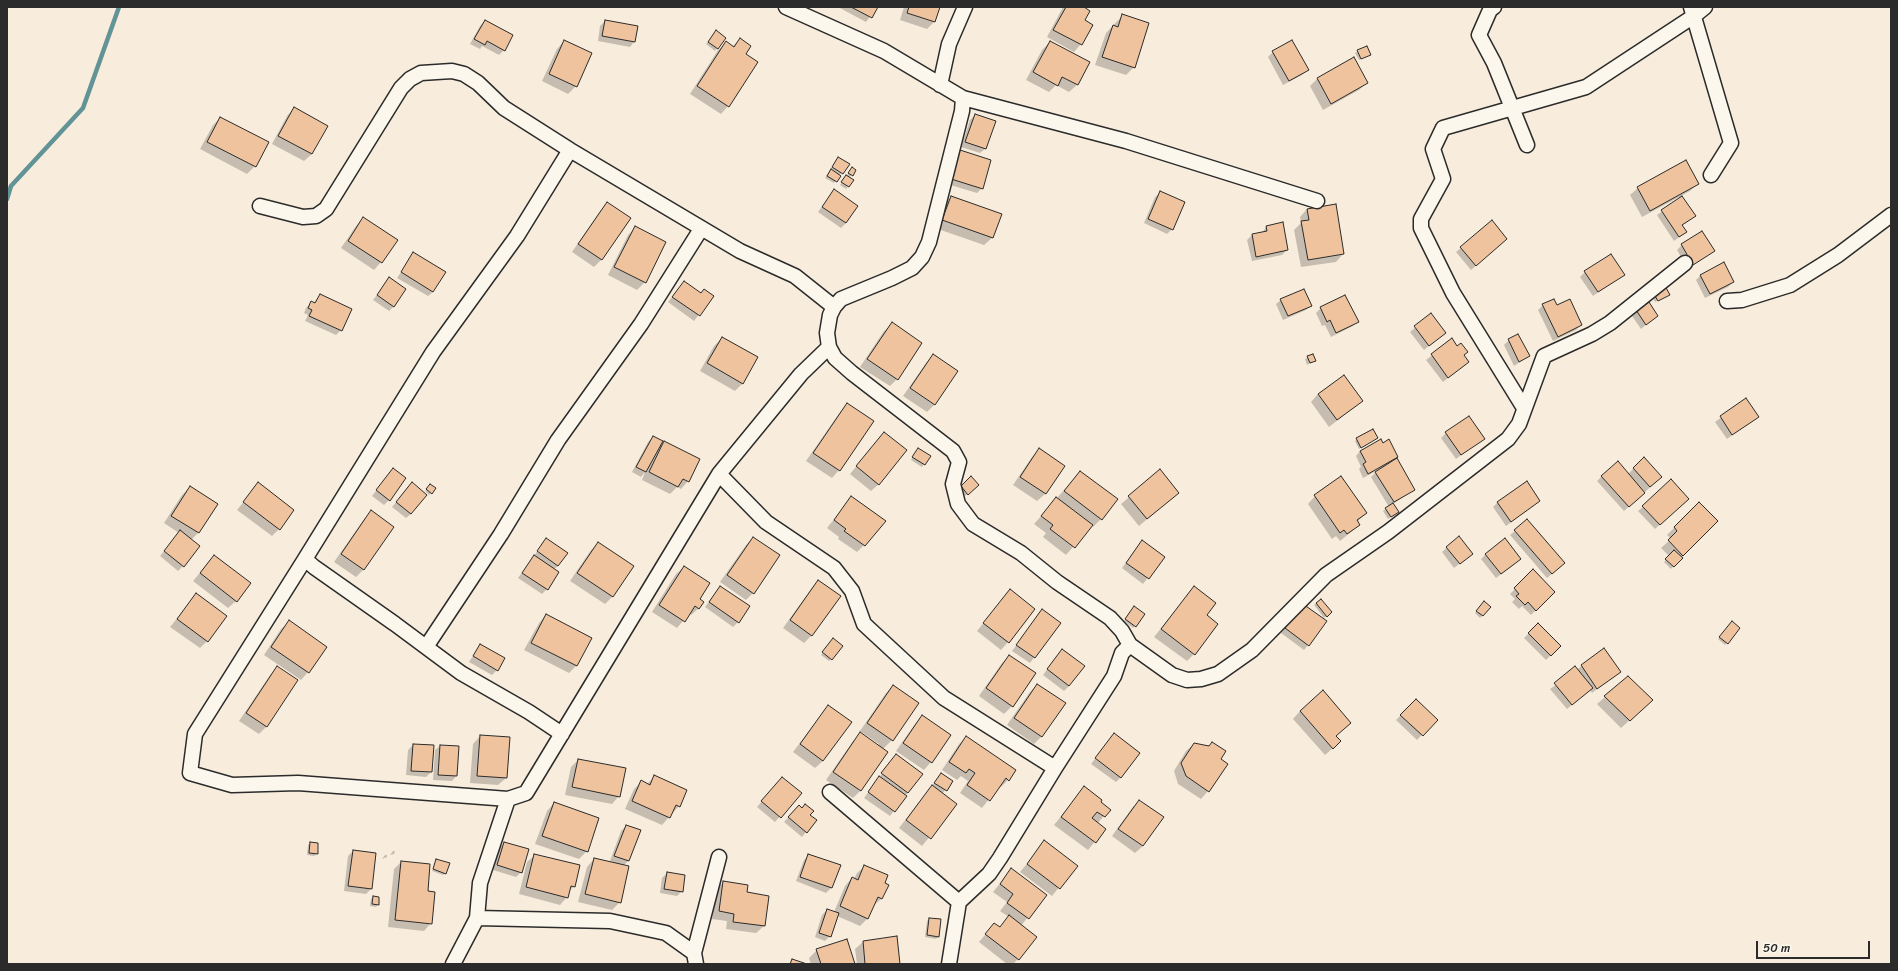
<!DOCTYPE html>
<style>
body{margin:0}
#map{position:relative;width:1898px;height:971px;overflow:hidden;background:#f8eddc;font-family:Sriracha,sans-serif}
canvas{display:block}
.frame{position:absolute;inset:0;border:8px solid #2b2b2b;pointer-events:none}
.scale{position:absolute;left:1756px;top:941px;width:114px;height:18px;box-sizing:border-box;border:2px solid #2b2b2b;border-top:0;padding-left:5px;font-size:12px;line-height:14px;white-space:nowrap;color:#2b2b2b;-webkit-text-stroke:3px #fbf7ec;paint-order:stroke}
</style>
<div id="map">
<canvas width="1898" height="971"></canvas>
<div class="frame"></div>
<div class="scale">50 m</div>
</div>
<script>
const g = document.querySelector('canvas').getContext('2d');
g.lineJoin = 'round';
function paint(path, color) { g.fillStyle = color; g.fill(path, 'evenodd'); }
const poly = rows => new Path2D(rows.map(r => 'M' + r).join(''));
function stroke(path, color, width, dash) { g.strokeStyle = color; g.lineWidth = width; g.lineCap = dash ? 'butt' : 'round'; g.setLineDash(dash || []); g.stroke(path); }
const shadow = poly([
 [838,7,877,7,866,22],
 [904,7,939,7,934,22,927,29,900,20],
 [1063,7,1082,7,1084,21,1081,44,1074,52,1047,37],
 [1122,16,1134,67,1126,75,1095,65,1106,33],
 [485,21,504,50,499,55,482,46,480,49,470,44,480,26],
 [605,21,634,42,630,47,598,41,600,26],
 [714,34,725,38,715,51,706,44],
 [740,39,744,55,728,106,721,114,690,94,718,50,726,43,732,47],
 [564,41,576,86,568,94,542,81,557,49],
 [1050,42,1088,63,1077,85,1069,92,1056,85,1049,92,1026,80,1042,50],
 [1358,51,1370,55,1359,60,1355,53],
 [1273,52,1307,70,1302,75,1283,85,1268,57],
 [1317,79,1367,82,1359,90,1323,110,1310,86],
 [294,108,327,126,312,154,304,161,272,144,287,116],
 [975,115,985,149,980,153,961,147,970,120],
 [220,118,255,166,247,174,200,149,213,125],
 [960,151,982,188,977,193,947,184,955,156],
 [836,160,848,164,834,183,825,178],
 [850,171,855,171,849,178,853,180,846,189,840,185],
 [1697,184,1690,191,1681,196,1694,216,1682,226,1686,232,1674,241,1657,215,1680,199,1679,197,1642,217,1630,195,1638,188],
 [1160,193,1172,229,1167,234,1144,223,1155,197],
 [830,196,846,223,841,228,818,212],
 [951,197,1000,215,992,238,984,245,935,228,943,204],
 [607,204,629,218,601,260,594,267,572,252,600,211],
 [1307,209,1343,254,1336,262,1301,267,1294,230,1301,223,1300,217],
 [363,218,381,262,374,270,341,248,356,226],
 [1266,227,1287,250,1282,255,1252,261,1247,240,1252,235,1262,233],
 [635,228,645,282,637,290,608,275,628,235],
 [1501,244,1471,270,1456,252,1461,248],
 [1682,245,1713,251,1688,269,1677,250],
 [413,254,433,292,428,296,397,278],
 [1585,272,1624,275,1593,296,1580,277],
 [1700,276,1733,282,1728,287,1705,298,1696,280],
 [389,279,394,306,389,311,373,300],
 [684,282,700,294,713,296,694,321,668,302],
 [1651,294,1666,296,1655,302],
 [320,295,341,330,336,335,305,321,308,315,304,313,306,308,311,303,313,304],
 [1281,300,1310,306,1306,310,1283,320,1276,304],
 [1648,303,1657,316,1641,329,1632,316],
 [1543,305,1556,306,1581,325,1576,330,1553,341,1538,310],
 [1321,308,1357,321,1353,326,1331,337,1325,325,1322,326,1316,313],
 [1431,314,1445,333,1424,350,1410,332],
 [892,324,897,379,890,386,860,367,884,331],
 [722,338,743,383,735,391,700,371,714,346],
 [1452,340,1463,355,1463,366,1443,382,1426,360],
 [1509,340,1529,356,1514,366,1504,345],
 [1312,355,1315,360,1307,365,1305,359],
 [933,356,934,405,927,412,903,396,926,363],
 [1318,394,1362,401,1329,427,1311,402],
 [1745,400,1757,417,1727,439,1715,422],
 [847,404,839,470,832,478,806,461,840,412],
 [884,433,879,484,871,491,850,474],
 [1446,433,1484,438,1456,459,1441,438],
 [653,437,660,446,664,442,688,481,681,489,677,487,670,494,642,480,645,472,641,477,632,472,648,442],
 [1377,438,1359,449,1355,441,1357,439],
 [1382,444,1395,458,1414,490,1393,504,1396,514,1388,519,1383,511,1389,507,1371,477,1378,470,1363,478,1359,469,1361,467,1356,456,1360,451],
 [1039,450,1064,466,1045,494,1037,501,1013,485,1032,457],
 [916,451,929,456,922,467,911,460],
 [1634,468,1656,482,1624,511,1597,481,1602,476,1628,474],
 [393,469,389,500,384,505,372,496],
 [1160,471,1178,493,1139,526,1121,504],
 [1080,472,1116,499,1101,519,1093,527,1092,525,1066,555,1043,537,1046,533,1034,524],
 [971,478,977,485,965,496,959,489],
 [258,484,279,529,272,536,237,510],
 [431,485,435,489,429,495,425,491],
 [190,487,216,504,198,533,191,540,183,566,178,571,160,556,179,533,164,523,182,495],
 [407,489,411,514,406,518,392,507],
 [1315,496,1366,513,1357,522,1359,525,1351,532,1340,541,1336,536,1332,539,1308,504],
 [851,498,864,545,857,552,838,539,839,537,827,528],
 [1539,501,1506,526,1493,507,1498,502],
 [1683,503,1655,529,1638,511,1643,507],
 [1699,503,1716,521,1671,569,1664,562,1669,556,1661,548,1671,539,1667,535],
 [371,512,392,527,363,570,356,577,334,562,364,519],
 [1515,531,1559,568,1547,578,1510,535],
 [1459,537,1467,558,1454,568,1442,552],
 [753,538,753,593,746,600,720,582,746,545],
 [546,539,558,566,554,569,547,589,542,594,518,578],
 [598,543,633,567,612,597,605,604,570,581,591,550],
 [1138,546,1164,557,1143,584,1122,568],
 [1486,554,1515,564,1496,578,1481,559],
 [214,556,236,601,228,608,193,581],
 [684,567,698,600,699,608,691,615,689,614,677,628,652,612,676,574],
 [1533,571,1554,592,1531,615,1522,606,1519,609,1512,602,1515,599,1510,594],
 [818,581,812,635,804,643,783,628,811,589],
 [720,587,738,622,733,627,705,607],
 [1194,587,1194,654,1187,661,1154,637],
 [1010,590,1008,642,1001,650,977,631],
 [196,595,207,641,200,648,170,627],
 [1321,600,1331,612,1324,618,1314,605],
 [1482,605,1490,607,1480,618,1475,613],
 [1132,610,1135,626,1133,628,1124,621],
 [1298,610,1308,645,1304,650,1281,633],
 [1042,611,1059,623,1030,663,1012,651],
 [546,615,590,638,576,666,569,673,524,650,539,623],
 [289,622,308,672,301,680,264,655,281,629],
 [1538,624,1560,646,1546,660,1524,638],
 [1730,625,1739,628,1725,645,1718,639],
 [831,642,831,659,829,661,821,655],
 [480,645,497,670,492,675,469,662],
 [1604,650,1620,672,1592,693,1590,690,1567,709,1550,689],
 [1010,656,1035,674,1012,706,1004,714,979,696,1002,663],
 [1057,656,1069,686,1064,691,1043,675],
 [277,668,267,726,259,734,239,721,270,675],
 [1628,677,1644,707,1621,728,1597,704],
 [1037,685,1041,737,1034,744,1007,725,1030,692],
 [893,686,918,703,892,740,883,749,887,752,860,791,853,798,826,780,853,741,860,734,878,746,879,744,860,731,886,693],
 [1416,700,1436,720,1417,740,1396,720],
 [828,706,823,761,815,768,793,752],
 [1300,711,1336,736,1333,748,1325,755,1293,719],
 [922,716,931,762,924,770,896,751,915,724],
 [1114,734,1121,777,1116,782,1091,764],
 [480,736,506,778,498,785,470,783,473,744],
 [967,737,1008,780,1001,787,999,786,982,808,960,793,968,781,961,776,957,780,942,770,959,744],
 [1194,744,1208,791,1201,799,1178,784,1174,771,1186,751],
 [413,745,431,772,426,777,406,775,408,750],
 [440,746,456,776,452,781,433,780,435,750],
 [896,755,921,775,890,816,864,798],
 [578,760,619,796,612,804,565,795,571,767],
 [654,777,679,806,662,825,625,809,634,789,641,782,647,784],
 [939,777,952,782,942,794,956,804,922,846,899,828],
 [777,783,800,793,775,822,757,807],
 [1084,788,1109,810,1097,824,1105,829,1088,850,1054,825],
 [1139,801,1143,846,1135,853,1112,836,1132,808],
 [554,803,587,851,579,859,535,844,547,811],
 [794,811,809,815,806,832,802,837,784,822],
 [626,826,639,831,628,861,623,866,620,902,612,910,578,902,587,867,594,859,615,864,615,863,610,861,621,831],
 [1045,842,1076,866,1052,896,1020,872],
 [310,843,317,854,314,856,307,855,308,845],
 [504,843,521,872,516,877,493,870,499,848],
 [353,851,371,889,366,894,344,891,348,856],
 [393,851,395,851,394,854,390,855],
 [385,855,387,855,387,857,382,859],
 [535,855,574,886,568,892,567,897,560,905,519,894,527,862],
 [809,855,831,888,826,893,796,881,804,860],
 [436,860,446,873,443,875,432,871],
 [401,862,427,892,431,923,424,931,388,927,394,869],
 [865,866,887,885,881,899,873,906,868,918,860,926,837,916,830,936,825,941,815,937,822,915,827,910,834,912,845,886,852,878,854,879,857,873],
 [1011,870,1045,895,1021,926,1018,959,1013,964,1007,964,979,942,994,924,999,928,1009,917,1000,911,1007,902,993,892],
 [667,873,682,891,677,896,660,893,662,878],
 [723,882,746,893,768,896,764,926,756,933,726,929,727,921,712,919,716,890],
 [373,897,378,904,376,907,370,906,371,899],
 [929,919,938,937,936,939,925,937,927,921],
 [896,937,899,964,857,964,855,949,863,942],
 [817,950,854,964,811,964,809,958]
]);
const stream = poly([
 [7,199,11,186,83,108,119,7]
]);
const building = poly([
 [851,7,878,7,872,18,851,7],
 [909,7,940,7,935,22,907,13,909,7],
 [1066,7,1084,7,1090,11,1085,20,1093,25,1082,45,1053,30,1066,7],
 [1122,14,1149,23,1135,68,1102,57,1113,25,1118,27,1122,14],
 [485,20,513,35,505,51,487,41,485,45,474,39,485,20],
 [605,20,638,26,635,42,602,36,605,20],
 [716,30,726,38,718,49,708,42,716,30],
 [740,38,751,46,746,54,758,62,729,107,697,86,726,41,734,47,740,38],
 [564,40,592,53,577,87,549,74,564,40],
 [1292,40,1309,70,1289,81,1272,51,1292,40],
 [1050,41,1090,62,1078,85,1062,77,1058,86,1033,72,1050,41],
 [1367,46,1371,55,1361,59,1357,50,1367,46],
 [1354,57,1368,83,1331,104,1317,78,1354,57],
 [294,107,328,126,312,154,278,136,294,107],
 [975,114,996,121,986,149,965,142,975,114],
 [220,117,269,142,256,167,207,142,220,117],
 [960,150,991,160,983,189,951,179,960,150],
 [838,157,850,164,843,174,832,167,838,157],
 [1686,160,1699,184,1650,211,1637,187,1686,160],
 [852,167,856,170,853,176,848,173,852,167],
 [831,169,841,176,837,182,827,176,831,169],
 [846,175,854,180,849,187,841,182,846,175],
 [834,189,858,206,846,223,822,207,834,189],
 [1160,191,1185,202,1173,230,1148,219,1160,191],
 [951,196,1002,214,993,238,942,220,951,196],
 [1682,196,1696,216,1682,225,1687,232,1679,237,1661,210,1682,196],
 [607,202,631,218,602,260,578,244,607,202],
 [1336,204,1344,254,1308,260,1301,221,1309,220,1307,209,1336,204],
 [363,217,398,240,382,263,348,241,363,217],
 [1492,220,1507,239,1476,266,1460,247,1492,220],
 [1283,222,1288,250,1256,257,1252,234,1267,231,1266,226,1283,222],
 [635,226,666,242,646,283,614,267,635,226],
 [1702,231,1715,251,1693,265,1681,244,1702,231],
 [413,252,446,272,433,292,401,272,413,252],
 [1611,254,1625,275,1598,292,1584,271,1611,254],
 [1724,262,1734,282,1710,294,1700,275,1724,262],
 [389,277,406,289,394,307,377,295,389,277],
 [684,281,701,293,704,289,714,296,700,316,672,297,684,281],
 [1664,284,1670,295,1658,301,1652,291,1664,284],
 [1304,289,1312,306,1288,316,1280,299,1304,289],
 [320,294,352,309,342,331,309,316,312,310,308,308,311,301,315,303,320,294],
 [1345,295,1359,322,1336,333,1330,320,1327,322,1320,307,1345,295],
 [1554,299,1557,305,1570,299,1582,325,1558,337,1542,304,1554,299],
 [1649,302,1658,316,1646,325,1636,310,1649,302],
 [1431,313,1446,333,1429,346,1414,326,1431,313],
 [892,322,922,343,898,380,867,359,892,322],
 [1518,334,1530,356,1519,362,1508,339,1518,334],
 [722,337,758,357,743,384,707,363,722,337],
 [1452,338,1457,346,1461,343,1468,352,1464,355,1469,362,1448,378,1431,354,1452,338],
 [933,354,958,371,935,405,910,388,933,354],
 [1313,354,1316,361,1310,363,1307,356,1313,354],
 [1344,375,1363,401,1337,420,1318,394,1344,375],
 [1746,398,1759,417,1732,435,1720,416,1746,398],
 [847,403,874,421,840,471,813,453,847,403],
 [1469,416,1485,439,1461,455,1445,432,1469,416],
 [1373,429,1378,438,1361,448,1356,438,1373,429],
 [884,432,907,450,879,485,856,466,884,432],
 [653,436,663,441,646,472,636,467,653,436],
 [1381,439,1383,443,1389,439,1398,457,1368,474,1363,464,1366,462,1360,451,1381,439],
 [664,441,700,459,689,482,683,479,678,487,649,472,664,441],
 [918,448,931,456,925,465,912,457,918,448],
 [1039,448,1065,466,1046,494,1020,477,1039,448],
 [1644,457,1662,477,1650,487,1633,468,1644,457],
 [1397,458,1415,490,1394,502,1375,472,1397,458],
 [1618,461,1645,493,1629,507,1601,476,1618,461],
 [393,468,406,478,390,501,376,490,393,468],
 [1160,469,1179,493,1147,519,1128,496,1160,469],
 [1080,471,1118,499,1102,520,1064,491,1080,471],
 [971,476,979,485,968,495,961,486,971,476],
 [1341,476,1367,513,1357,520,1360,525,1347,534,1344,530,1340,533,1314,495,1341,476],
 [1671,479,1689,499,1660,525,1642,506,1671,479],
 [1527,481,1540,501,1511,522,1497,502,1527,481],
 [258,482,294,510,280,530,243,502,258,482],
 [412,482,427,495,411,514,396,502,412,482],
 [430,484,436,488,432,494,426,489,430,484],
 [190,486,218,504,199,533,171,516,190,486],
 [851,496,886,521,865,546,844,531,846,529,834,520,851,496],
 [1056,497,1093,525,1075,548,1050,529,1053,525,1041,516,1056,497],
 [1699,502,1718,521,1683,556,1668,540,1677,531,1674,527,1699,502],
 [1393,503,1399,512,1391,517,1385,508,1393,503],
 [371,510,394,527,364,570,341,554,371,510],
 [1527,519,1565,563,1552,574,1514,530,1527,519],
 [180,530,200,546,184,567,164,551,180,530],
 [1459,536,1473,554,1460,564,1446,547,1459,536],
 [753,537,780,555,754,594,727,575,753,537],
 [546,538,568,553,558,566,537,551,546,538],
 [1505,538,1521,559,1501,574,1485,554,1505,538],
 [1142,540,1165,557,1149,579,1126,563,1142,540],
 [598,542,634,566,613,597,577,573,598,542],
 [1674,550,1683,558,1674,567,1665,559,1674,550],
 [214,555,251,583,237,602,200,573,214,555],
 [534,555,559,572,548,590,522,573,534,555],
 [684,566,710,583,700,599,704,602,699,609,695,606,685,622,659,605,684,566],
 [1533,569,1555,592,1536,611,1528,602,1525,605,1516,596,1519,594,1514,588,1533,569],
 [818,580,841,596,812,636,790,620,818,580],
 [720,586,750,606,739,623,709,602,720,586],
 [1194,586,1216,603,1207,615,1218,624,1195,655,1161,629,1194,586],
 [1010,589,1035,609,1009,643,983,623,1010,589],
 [196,593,227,616,208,642,177,619,196,593],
 [1321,599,1332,612,1327,617,1316,603,1321,599],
 [1484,601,1491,607,1483,616,1476,611,1484,601],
 [1303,604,1327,621,1309,646,1285,628,1303,604],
 [1134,606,1145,614,1136,627,1125,619,1134,606],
 [1042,609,1061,623,1035,658,1016,645,1042,609],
 [546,614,592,638,577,666,531,643,546,614],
 [289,620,327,647,309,673,271,647,289,620],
 [1732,621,1740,628,1728,644,1719,637,1732,621],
 [1538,623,1561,646,1551,656,1528,633,1538,623],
 [833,638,843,646,832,660,822,652,833,638],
 [480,644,505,658,498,671,473,656,480,644],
 [1604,648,1621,672,1597,689,1581,665,1604,648],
 [1062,649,1085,666,1069,686,1047,669,1062,649],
 [1009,655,1036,673,1013,707,986,688,1009,655],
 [277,666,298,680,267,727,246,713,277,666],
 [1575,666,1593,688,1572,705,1554,683,1575,666],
 [1628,676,1653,700,1630,721,1604,696,1628,676],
 [1037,684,1066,703,1042,737,1014,718,1037,684],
 [893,685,919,703,893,741,867,723,893,685],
 [1323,690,1351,723,1336,736,1341,741,1333,749,1300,711,1323,690],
 [1416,699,1438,720,1423,736,1400,715,1416,699],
 [828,705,852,722,823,761,800,744,828,705],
 [922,715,951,735,932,763,903,743,922,715],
 [860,732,888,752,861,791,833,772,860,732],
 [1114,733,1140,753,1121,778,1095,758,1114,733],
 [480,735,510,737,507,778,477,776,480,735],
 [966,736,1016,770,1009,781,1006,778,990,801,967,785,975,773,969,769,966,773,949,762,966,736],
 [1212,742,1226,751,1221,759,1228,764,1209,792,1186,776,1181,763,1194,743,1209,746,1212,742],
 [413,744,434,745,432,772,411,771,413,744],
 [440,745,459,746,457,776,438,775,440,745],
 [896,754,923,774,908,793,881,773,896,754],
 [578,759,626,768,620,797,572,787,578,759],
 [941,773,953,781,947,791,934,783,941,773],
 [654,775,687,790,680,807,676,805,670,818,632,801,641,780,650,785,654,775],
 [879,776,907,796,895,812,868,792,879,776],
 [782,777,802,793,781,818,761,801,782,777],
 [932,785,957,804,931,839,906,820,932,785],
 [1084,786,1102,800,1101,802,1111,810,1105,817,1097,812,1092,818,1106,829,1096,843,1061,817,1084,786],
 [1139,800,1164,817,1143,846,1118,829,1139,800],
 [554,802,599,818,588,852,542,836,554,802],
 [805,804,814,811,810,815,817,820,807,833,788,817,799,805,802,808,805,804],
 [626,825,641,830,629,861,614,856,626,825],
 [1044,840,1078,866,1060,889,1027,864,1044,840],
 [310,842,318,843,318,854,309,853,310,842],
 [504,842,529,849,522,873,497,865,504,842],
 [353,850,376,853,372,889,348,886,353,850],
 [534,854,580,865,575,887,571,886,568,898,526,887,534,854],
 [808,854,841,865,832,888,800,877,808,854],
 [594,858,629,866,621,903,585,894,594,858],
 [436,859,450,863,446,874,433,869,436,859],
 [401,861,430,864,428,891,435,892,432,924,395,920,401,861],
 [864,865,888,875,885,883,889,885,882,899,878,897,868,919,840,906,852,877,858,880,864,865],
 [1011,868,1047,895,1029,919,1007,903,1013,894,1000,884,1011,868],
 [667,872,685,875,683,892,664,889,667,872],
 [723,881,748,885,747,892,769,896,765,926,733,922,734,914,719,911,723,881],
 [373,896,379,897,379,905,372,904,373,896],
 [827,909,839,913,831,937,819,933,827,909],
 [1009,915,1037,937,1019,960,985,934,994,923,1000,927,1009,915],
 [929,918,941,919,939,937,927,935,929,918],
 [897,936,900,964,865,964,863,941,897,936],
 [847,939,855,964,821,964,816,949,847,939],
 [792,959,807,964,790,964,792,959]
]);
const street = poly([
 [786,7,884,51,963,98,962,111,929,242,922,257,912,268,892,278,841,299,834,307,830,315,827,333,829,347,835,358,852,373,953,451,959,462,953,484,958,504,973,524,1021,553,1057,582,1110,618,1122,631,1130,645,1122,653,1114,676,1055,768,1000,858,989,874,959,902,949,964],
 [1494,7,1490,10,1479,35,1494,63,1527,145],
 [1691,7,1731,143,1711,175],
 [940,85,949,44,965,7],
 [963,98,1126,141,1317,201],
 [260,206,303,217,316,216,326,209,401,88,410,79,421,73,452,71,464,74,478,83,504,108,570,150,740,251,795,276,834,307],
 [1727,301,1742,300,1790,285,1838,255,1891,215],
 [829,347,801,374,719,474,766,522,834,568,852,591,864,624,944,698,1055,768],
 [1524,408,1453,293,1421,228,1421,219,1443,179,1433,149,1443,128,1586,87,1694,16,1705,7],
 [305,559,195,734,190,773,232,785,298,783,508,799],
 [1130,645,1172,675,1187,680,1201,679,1218,674,1252,650,1326,575,1388,532,1508,439,1519,424,1544,356,1592,334,1610,323,1685,263],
 [426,647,501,534,558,440,641,324,701,229],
 [562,734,529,712,461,673,395,624,314,567,305,559,433,352,517,236,570,150],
 [830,792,959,902],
 [477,918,610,921,666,933,694,953],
 [453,964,477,918,480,883,508,799,526,793,719,474],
 [696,964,694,953,719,857]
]);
paint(shadow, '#0003');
stroke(stream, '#629396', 4.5);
paint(building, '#eec39d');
stroke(building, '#2b2b2b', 1);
stroke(street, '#2b2b2b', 17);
stroke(street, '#fbf7ec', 14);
</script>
